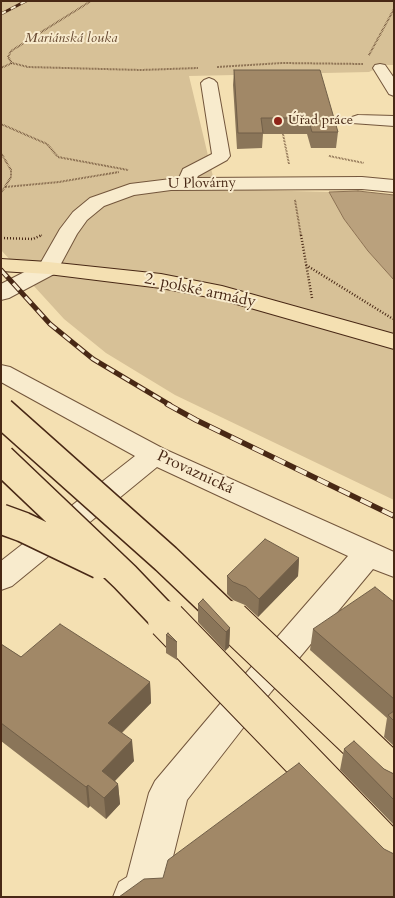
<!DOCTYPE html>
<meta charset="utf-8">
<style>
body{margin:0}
#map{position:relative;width:395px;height:898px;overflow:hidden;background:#f4e0b2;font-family:Cardo,serif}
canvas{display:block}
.frame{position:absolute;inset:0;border:2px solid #482815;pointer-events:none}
</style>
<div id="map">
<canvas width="395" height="898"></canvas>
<div class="frame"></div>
</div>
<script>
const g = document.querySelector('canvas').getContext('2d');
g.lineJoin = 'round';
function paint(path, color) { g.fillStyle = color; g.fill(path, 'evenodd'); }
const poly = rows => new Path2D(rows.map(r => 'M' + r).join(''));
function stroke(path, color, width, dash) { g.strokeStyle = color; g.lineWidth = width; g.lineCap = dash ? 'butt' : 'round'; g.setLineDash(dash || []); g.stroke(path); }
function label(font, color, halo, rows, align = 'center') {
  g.font = font + ' Cardo,serif'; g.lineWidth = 4; g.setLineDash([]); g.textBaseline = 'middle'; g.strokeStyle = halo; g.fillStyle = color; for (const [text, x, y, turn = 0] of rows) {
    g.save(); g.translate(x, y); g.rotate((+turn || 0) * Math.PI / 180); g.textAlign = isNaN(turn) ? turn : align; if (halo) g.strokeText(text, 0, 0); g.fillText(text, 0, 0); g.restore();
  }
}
const green = poly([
 [1,1,394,1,394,65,384,65,369,72,189,76,216,189,329,192,344,219,368,251,394,280,394,500,175,395,106,353,64,319,1,250]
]);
const water = poly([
 [358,191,394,195,394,280,368,251,344,219,329,192,358,191]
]);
const pathFar1 = poly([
 [91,1,11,51,8,57,12,63,28,67,141,70,198,68],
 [369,55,394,9],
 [217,67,282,63,363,64],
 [1,68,12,63],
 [1,124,47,144,58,157,128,170],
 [283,134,289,164],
 [1,153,11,170,11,177,1,193],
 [329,156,364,163],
 [5,187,59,182,119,172],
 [295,200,301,236],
 [40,236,42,235]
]);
const path = poly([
 [301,235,312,298],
 [1,238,33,239,42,235],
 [306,265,393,319]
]);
const minor = poly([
 [380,64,385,65,394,78,394,96,389,94,373,68,375,65,380,64],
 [209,78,214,80,217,83,230,156,227,160,198,176,197,178,362,177,394,180,394,192,362,189,171,190,134,195,104,206,87,220,77,234,56,273,9,298,1,300,1,284,40,264,60,229,73,212,90,198,130,184,179,178,183,169,212,154,201,83,204,80,209,78],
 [358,115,394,116,394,126,352,123,350,120,352,117,358,115],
 [1,365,10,367,164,449,394,552,394,577,373,569,271,692,187,800,163,897,113,897,119,882,127,877,149,793,155,781,247,672,348,556,157,467,12,586,1,590,1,561,135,456,1,382,1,365]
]);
const major = poly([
 [1,259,48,262,161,274,222,286,394,334,394,349,219,299,161,288,48,274,1,271,1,259]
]);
const railFar2 = poly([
 [1,14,26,1]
]);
const railFar1 = poly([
 [1,270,50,324,93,359,170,405]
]);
const rail = poly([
 [167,404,196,420,394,516]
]);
const majorBridgeFar1 = poly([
 [1,412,166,559,232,622],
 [1,459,125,577,168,622],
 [1,519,23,527,100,564]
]);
const majorBridge = poly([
 [167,620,394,855],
 [231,620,394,775]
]);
const wall = poly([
 [234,70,338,132,336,148,311,148,307,134,263,134,262,148,237,149,233,85],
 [299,558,298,576,258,617,245,605,233,600,227,594,227,576],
 [394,602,394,746,384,737,387,718,310,650,313,629],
 [198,604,230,628,229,647,225,651,198,622],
 [166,635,177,642,177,660,166,653],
 [1,644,21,657,150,682,151,703,122,733,134,761,115,781,118,784,120,804,106,819,90,806,88,808,1,741],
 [344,749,394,774,394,825,340,770]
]);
const shadedWall = poly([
 [299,558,298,576,258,617,259,599],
 [230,628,229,647,225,651,226,632],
 [150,682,151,703,110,744,108,723],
 [132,740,134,761,104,792,102,771],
 [118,784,120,804,106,819,104,798],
 [88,785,90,806,88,808,86,787]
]);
const building = poly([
 [234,70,320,70,338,132,312,132,308,118,261,118,263,133,238,133,234,70],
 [265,539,299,558,259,599,246,587,233,582,227,576,265,539],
 [375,587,394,602,394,699,313,629,375,587],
 [203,599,230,628,226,632,198,604,203,599],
 [60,624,150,682,108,723,132,740,102,771,118,784,104,798,88,785,86,787,1,723,1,644,21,657,60,624],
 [168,633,177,642,166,635,168,633],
 [394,711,394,721,388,715,394,711],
 [354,741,384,769,394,774,394,800,344,749,354,741],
 [299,763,384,849,394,854,394,897,119,897,144,879,163,878,168,860,299,763]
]);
const markers = [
 [278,121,5,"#8f2418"]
];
const farParknames = [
 ["Mariánská louka",71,39]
];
const farPoinames = [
 ["Úřad práce",288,121]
];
const farStreetnames = [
 ["U Plovárny",202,184,-1]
];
const streetNames = [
 ["2. polské armády",200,291,12],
 ["Provaznická",195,473,25]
];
paint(green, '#d7c197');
paint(water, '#baa17d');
stroke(water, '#8c7153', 1);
stroke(minor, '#73563c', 2);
stroke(major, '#482815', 2);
stroke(pathFar1, '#482815', 2, [0.5, 1]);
stroke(path, '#482815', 2.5, [1, 2]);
paint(minor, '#f8ebcd');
paint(major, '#f4e0b2');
stroke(railFar2, '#482815', 3);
stroke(railFar1, '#482815', 5);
stroke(rail, '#482815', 5.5);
stroke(railFar2, '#f8ebcd', 2, [5.5]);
stroke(railFar1, '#f8ebcd', 3, [9]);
stroke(rail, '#f8ebcd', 4, [12]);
stroke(majorBridgeFar1, '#482815', 32, []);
stroke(majorBridge, '#482815', 40, []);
stroke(majorBridgeFar1, '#f4e0b2', 29);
stroke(majorBridge, '#f4e0b2', 38);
paint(wall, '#8a7559');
paint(shadedWall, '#715f48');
paint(building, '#a18867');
stroke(building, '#715f48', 1);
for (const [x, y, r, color] of markers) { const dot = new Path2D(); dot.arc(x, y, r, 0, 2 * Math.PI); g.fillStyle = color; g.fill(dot); stroke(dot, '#f8ebcd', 2); }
label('italic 14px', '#65472f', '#f8ebcd', farParknames);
label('14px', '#482815', '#f8ebcd', farPoinames, 'left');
label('14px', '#482815', '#f8ebcd', farStreetnames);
label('16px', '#482815', '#f8ebcd', streetNames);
</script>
